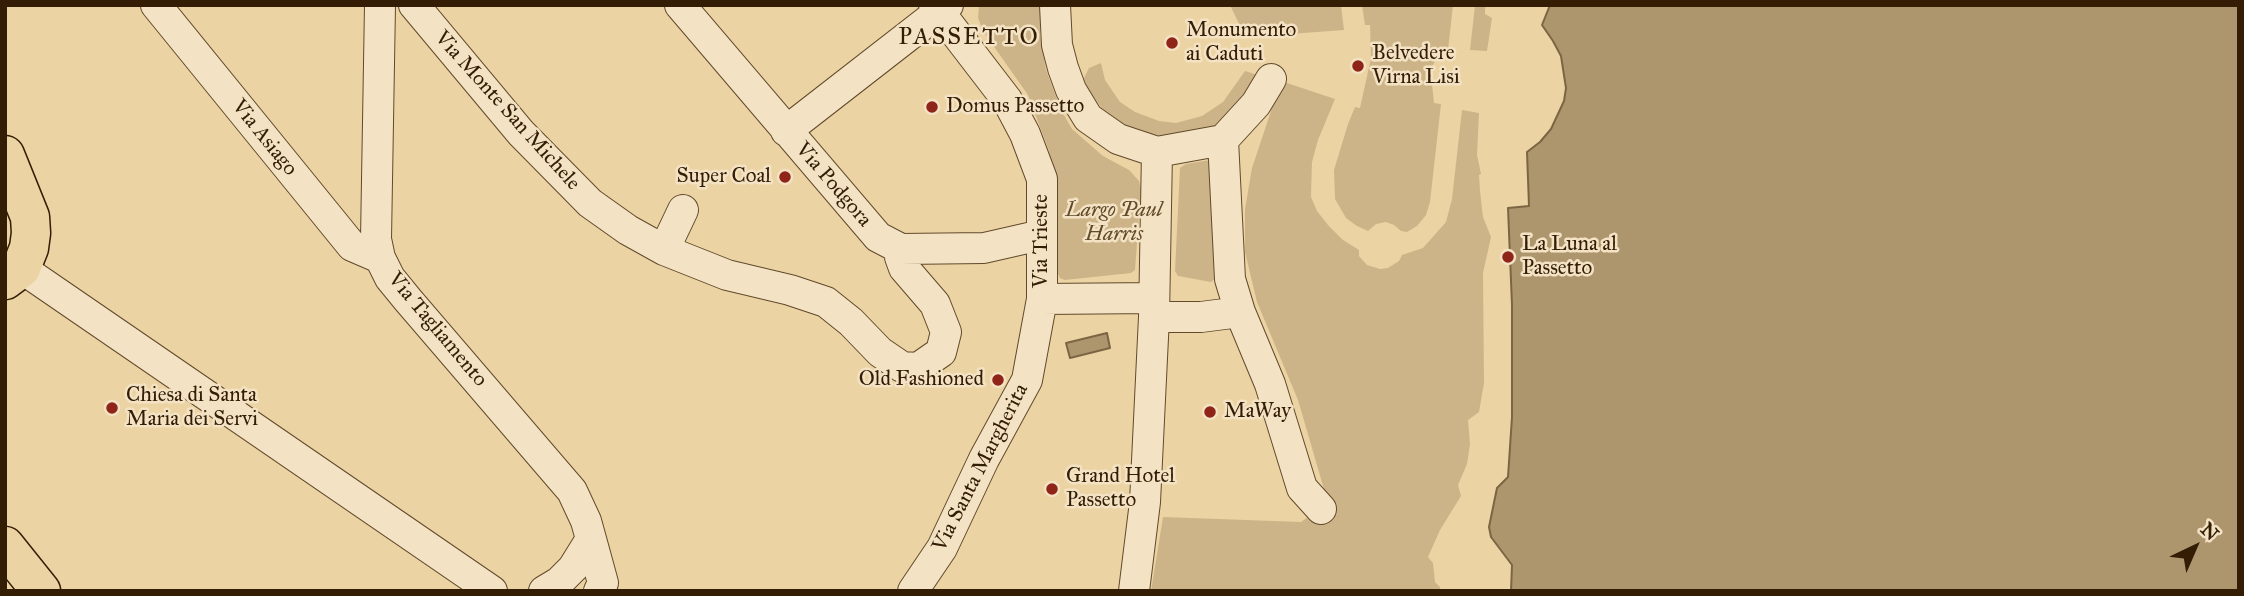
<!DOCTYPE html>
<style>
body{margin:0}
#map{position:relative;width:2244px;height:596px;overflow:hidden;background:#ecd3a3;font-family:"IM FELL Great Primer",serif}
canvas{display:block}
.frame{position:absolute;inset:0;border:7px solid #331d05;pointer-events:none}
.north{position:absolute;left:2160px;top:512px;width:70px;height:70px;-webkit-text-stroke:5px #f3e2c3;paint-order:stroke;rotate:44deg;font-size:19px;font-weight:700;line-height:28px;text-align:center;color:#331d05}
.north::after{content:'';display:block;margin:auto;width:24px;height:32px;background:#331d05;clip-path:polygon(50% 0,100% 100%,50% 72%,0 100%)}
</style>
<div id="map">
<canvas width="2244" height="596"></canvas>
<div class="frame"></div>
<div class="north">N</div>
</div>
<script>
const g = document.querySelector('canvas').getContext('2d');
g.lineJoin = 'round';
function paint(path, color) { g.fillStyle = color; g.fill(path, 'evenodd'); }
const poly = rows => new Path2D(rows.map(r => 'M' + r).join(''));
function stroke(path, color, width, dash) { g.strokeStyle = color; g.lineWidth = width; g.lineCap = dash ? 'butt' : 'round'; g.setLineDash(dash || []); g.stroke(path); }
function label(font, color, halo, rows, align = 'center') {
  g.font = font + ' "IM FELL Great Primer",serif'; g.lineWidth = 5; g.setLineDash([]); g.textBaseline = 'middle'; g.strokeStyle = halo; g.fillStyle = color; for (const [text, x, y, turn = 0] of rows) {
    g.save(); g.translate(x, y); g.rotate((+turn || 0) * Math.PI / 180); g.textAlign = isNaN(turn) ? turn : align; if (halo) g.strokeText(text, 0, 0); g.fillText(text, 0, 0); g.restore();
  }
}
const green = poly([
 [979,5,1042,5,1040,34,1046,70,1061,110,1072,129,1103,156,1129,170,1139,181,1141,189,1135,270,1131,273,1065,280,1060,278,1055,268,1055,189,1049,151,1028,95,983,31,978,18],
 [1230,5,1341,5,1344,30,1249,37,1241,28],
 [1362,5,1453,5,1448,50,1441,50,1433,65,1431,75,1434,103,1441,104,1430,202,1426,215,1417,226,1407,232,1401,231,1394,225,1386,222,1376,224,1368,231,1357,226,1346,218,1335,199,1334,170,1348,124,1355,107,1360,108,1371,58,1370,25,1365,25],
 [1475,5,1487,5,1485,8,1485,14,1492,18,1487,51,1470,50],
 [1101,63,1105,80,1120,102,1135,112,1159,121,1176,123,1202,116,1223,102,1245,71,1261,76,1254,97,1201,138,1142,137,1106,114,1084,84,1084,78,1089,68],
 [1281,81,1335,99,1318,140,1312,162,1311,197,1317,211,1328,225,1343,240,1359,250,1359,256,1367,265,1380,269,1388,268,1399,261,1402,255,1423,248,1446,222,1452,199,1462,110,1479,113,1477,155,1481,174,1479,175,1480,191,1483,217,1491,237,1483,273,1484,383,1479,412,1468,420,1470,444,1467,464,1458,485,1461,496,1440,530,1428,557,1433,563,1435,582,1440,587,1440,591,1151,591,1163,517,1301,522,1328,503,1298,400,1257,302,1245,252,1245,209,1252,168],
 [1210,160,1216,278,1211,282,1178,276,1175,271,1180,168,1186,164]
]);
const water = poly([
 [1550,5,2239,5,2239,591,1511,591,1512,565,1491,537,1489,527,1497,488,1508,477,1512,417,1512,305,1508,208,1529,206,1527,152,1540,142,1551,129,1564,101,1566,88,1561,56,1553,41,1542,25,1550,5],
 [1107,333,1110,348,1070,358,1066,343,1107,333]
]);
const minor = poly([
 [156,5,352,246,380,258],
 [380,5,376,239,380,258,390,278,408,300,572,491,586,521,591,539,603,583,599,591],
 [414,5,521,133,590,203,628,230,664,250,727,275,790,290,826,302,851,322,880,352,902,367,918,368,941,352,946,332,935,304,904,268,900,257,901,249],
 [680,5,878,237,901,249,984,248,1041,235],
 [1055,5,1057,45,1063,68,1071,90,1088,118,1118,139,1157,152,1154,317,1145,502,1134,591],
 [786,131,948,5],
 [1223,140,1230,279,1240,312,1270,384,1302,488,1321,509],
 [1157,152,1223,140,1256,104,1271,79],
 [664,250,683,210],
 [21,268,492,591],
 [1042,299,1154,298],
 [1154,317,1201,317,1240,312],
 [544,591,559,582,573,568,591,539],
 [913,591,942,548,984,459,1027,380,1042,299,1042,179,1025,134,1007,100,934,5]
]);
const major = poly([
 [5,155,30,217,31,233,29,248,21,268,5,280],
 [5,546,41,591]
]);
const markers = [
 [1172,43,7,"#8f2418"],
 [1358,66,7,"#8f2418"],
 [932,107,7,"#8f2418"],
 [785,177,7,"#8f2418"],
 [1508,257,7,"#8f2418"],
 [998,380,7,"#8f2418"],
 [112,408,7,"#8f2418"],
 [1210,412,7,"#8f2418"],
 [1052,489,7,"#8f2418"]
];
const poiNames = [
 ["Monumento",1186,31],
 ["ai Caduti",1186,55],
 ["Belvedere",1372,54],
 ["Virna Lisi",1372,78],
 ["Domus Passetto",946,107],
 ["Super Coal",771,177,"right"],
 ["La Luna al",1522,245],
 ["Passetto",1522,269],
 ["Old Fashioned",984,380,"right"],
 ["Chiesa di Santa",126,396],
 ["Maria dei Servi",126,420],
 ["MaWay",1224,412],
 ["Grand Hotel",1066,477],
 ["Passetto",1066,501]
];
const streetNames = [
 ["Via Monte San Michele",507,111,48],
 ["Via Asiago",264,138,51],
 ["Via Podgora",833,185,49],
 ["Via Trieste",1042,241,-90],
 ["Via Tagliamento",437,330,50],
 ["Via Santa Margherita",981,468,-63]
];
const parkNames = [
 ["Largo Paul",1114,211],
 ["Harris",1114,235]
];
const quarterNames = [
 ["PASSETTO",969,38]
];
paint(green, '#cdb488');
paint(water, '#ad956d');
stroke(water, '#7c6543', 2);
stroke(minor, '#614a2c', 32);
stroke(major, '#331d05', 41);
stroke(minor, '#f3e2c3', 30);
stroke(major, '#ecd3a3', 38);
for (const [x, y, r, color] of markers) { const dot = new Path2D(); dot.arc(x, y, r, 0, 2 * Math.PI); g.fillStyle = color; g.fill(dot); stroke(dot, '#f3e2c3', 2.5); }
label('21px', '#331d05', '#f3e2c3', poiNames, 'left');
label('21px', '#331d05', '#f3e2c3', streetNames);
label('italic 21px', '#614a2c', '#f3e2c3', parkNames);
g.letterSpacing = '2px';
label('24px', '#331d05', '#f3e2c3', quarterNames);
g.letterSpacing = '0px';
</script>
